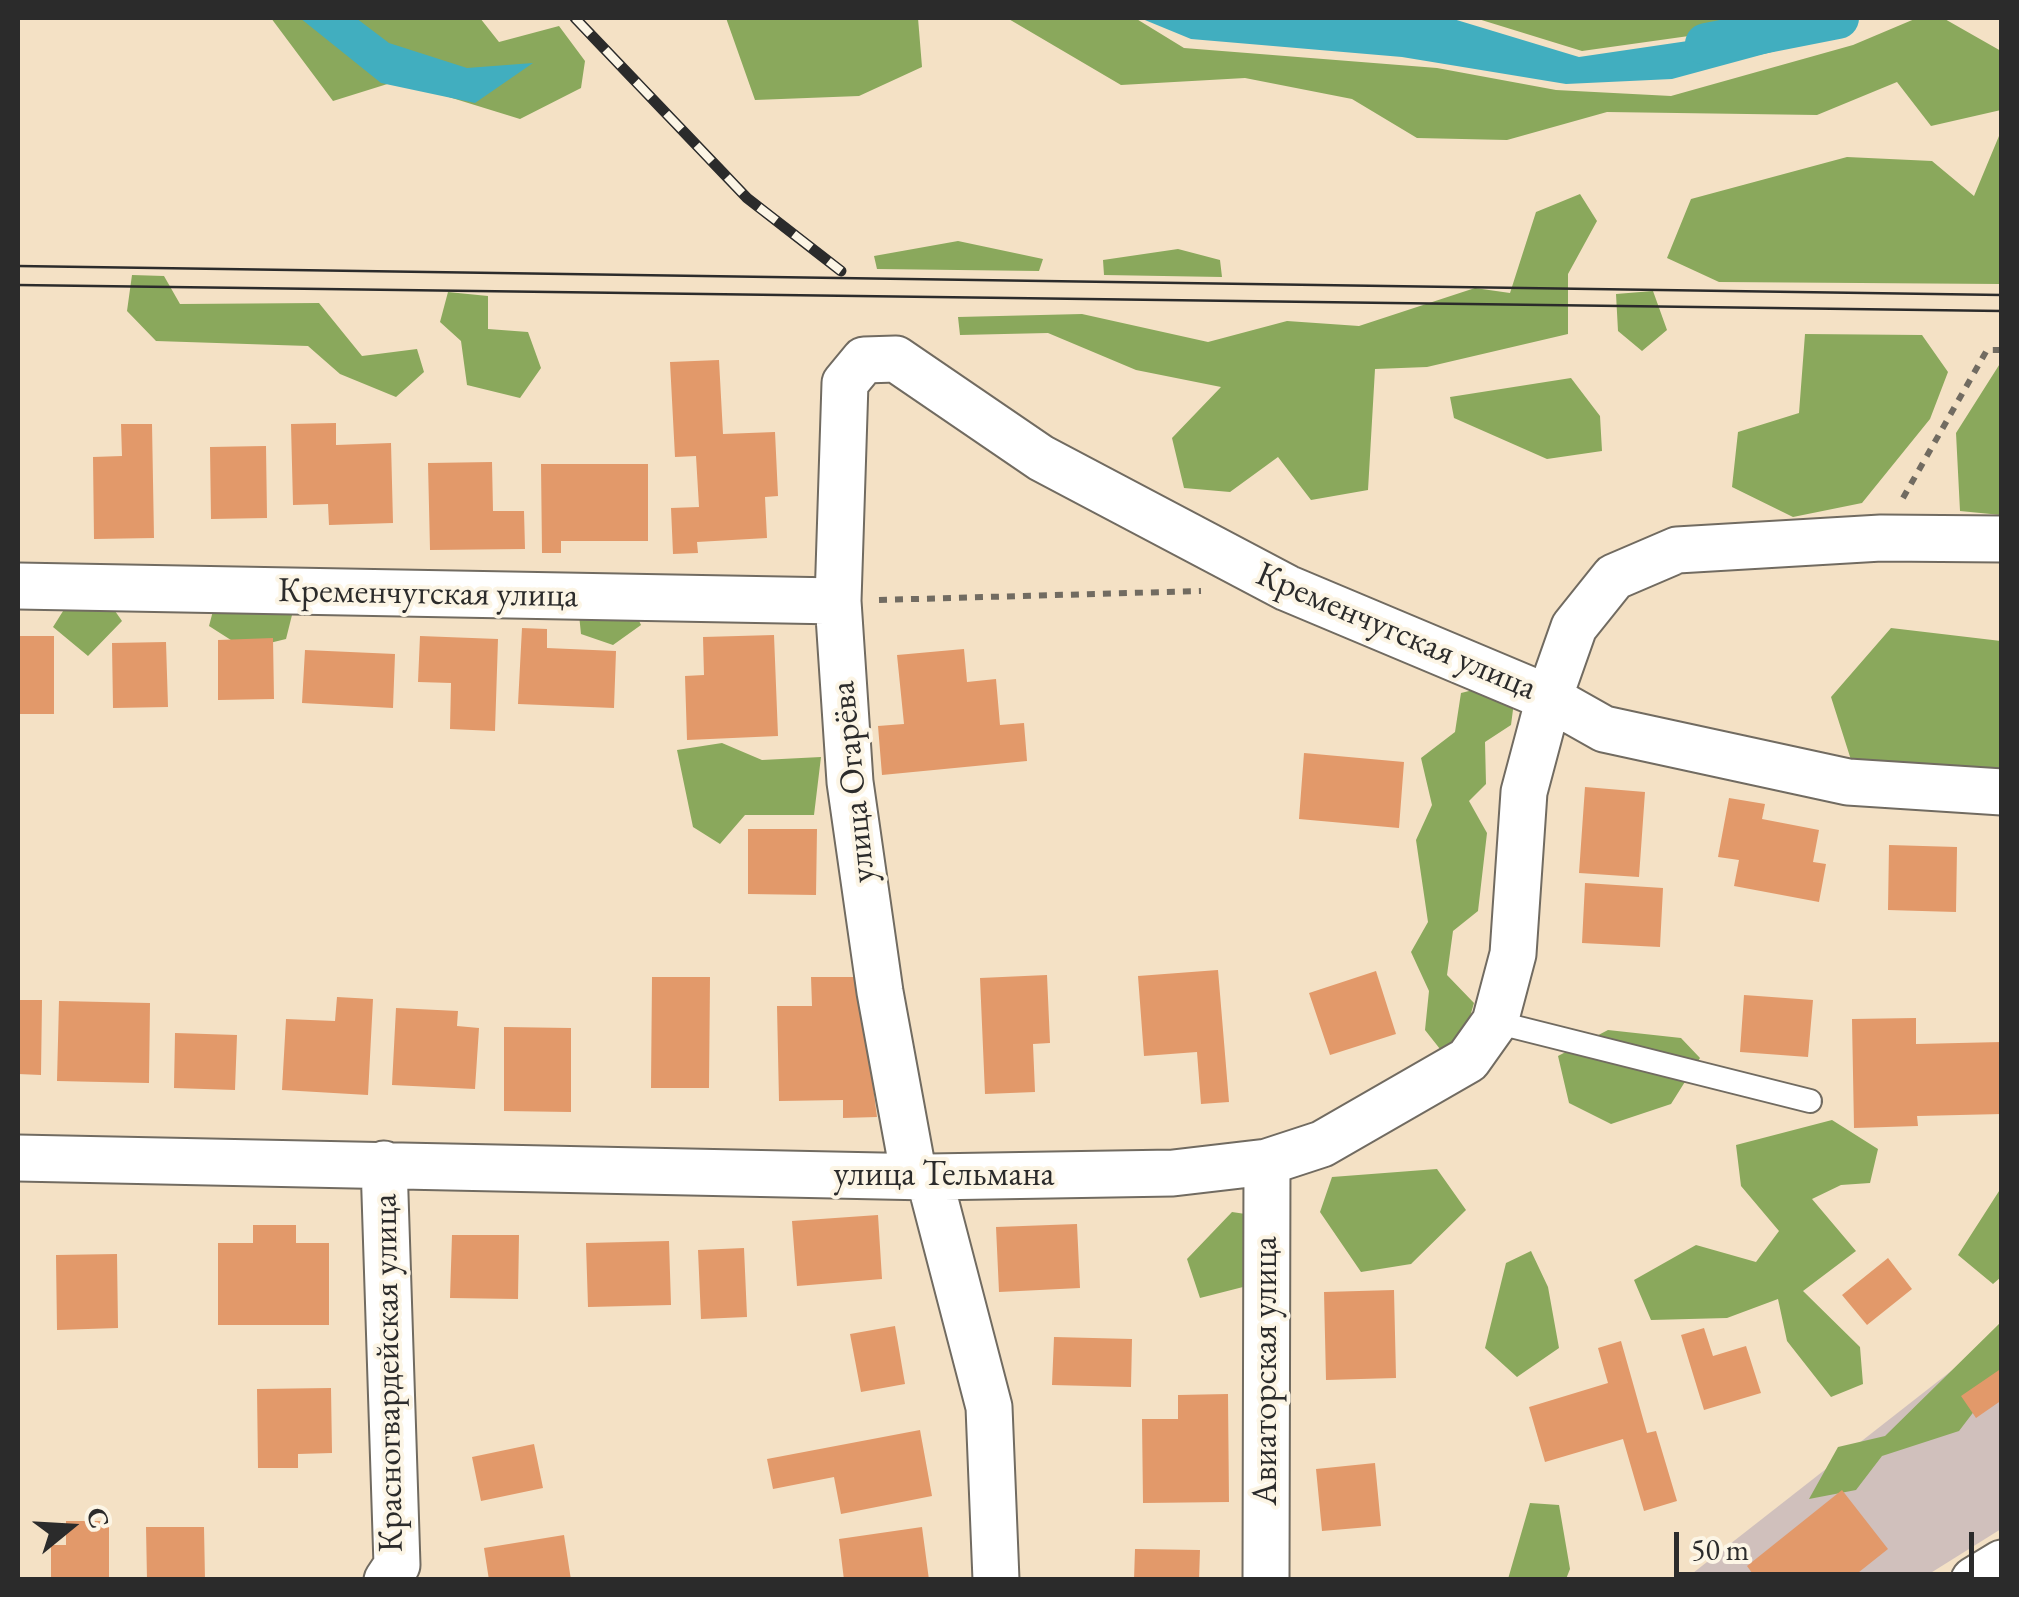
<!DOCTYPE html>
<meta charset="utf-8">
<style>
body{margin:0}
#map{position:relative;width:2019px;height:1597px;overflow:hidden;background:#f4e1c5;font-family:"EB Garamond",serif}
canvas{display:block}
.frame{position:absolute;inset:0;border:20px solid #2b2b2b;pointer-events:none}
.north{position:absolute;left:20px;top:1477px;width:100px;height:100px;-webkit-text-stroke:8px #fcf5e5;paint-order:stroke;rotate:72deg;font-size:28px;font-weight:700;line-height:40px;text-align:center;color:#2b2b2b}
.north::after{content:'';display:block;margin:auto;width:35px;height:45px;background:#2b2b2b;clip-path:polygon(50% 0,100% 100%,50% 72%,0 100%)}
.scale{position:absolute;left:1674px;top:1532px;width:300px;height:45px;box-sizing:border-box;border:5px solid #2b2b2b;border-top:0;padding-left:12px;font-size:30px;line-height:35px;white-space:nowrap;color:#2b2b2b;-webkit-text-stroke:8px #fcf5e5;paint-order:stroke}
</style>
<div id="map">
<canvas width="2019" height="1597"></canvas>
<div class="frame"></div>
<div class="north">С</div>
<div class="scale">50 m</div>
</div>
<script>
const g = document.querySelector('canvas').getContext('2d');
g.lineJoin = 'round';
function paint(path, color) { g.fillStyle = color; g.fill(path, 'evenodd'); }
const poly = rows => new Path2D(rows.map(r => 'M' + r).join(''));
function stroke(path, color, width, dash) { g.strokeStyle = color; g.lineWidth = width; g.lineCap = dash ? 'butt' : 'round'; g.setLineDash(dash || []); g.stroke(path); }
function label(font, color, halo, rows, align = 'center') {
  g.font = font + ' "EB Garamond",serif'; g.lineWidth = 8; g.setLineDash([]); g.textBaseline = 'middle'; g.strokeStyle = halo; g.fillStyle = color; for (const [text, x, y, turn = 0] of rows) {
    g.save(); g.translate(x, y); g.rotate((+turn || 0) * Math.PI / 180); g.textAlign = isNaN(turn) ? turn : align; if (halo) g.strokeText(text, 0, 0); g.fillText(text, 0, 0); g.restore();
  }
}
const industrial = poly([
 [2001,1332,2001,1529,1921,1579,1684,1580]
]);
const forest = poly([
 [271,18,480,18,499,42,559,26,585,61,581,88,520,119,397,81,333,101],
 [726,18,918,18,922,67,859,96,755,100],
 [1007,18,1135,18,1184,48,1437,68,1556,90,1671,96,1853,45,1917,18,1943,18,2001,51,2001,110,1931,126,1897,82,1817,115,1607,112,1507,140,1417,138,1352,99,1245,78,1121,85],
 [1475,18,1817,18,1582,51],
 [1999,136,2001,284,1719,282,1667,258,1691,199,1847,157,1932,161,1974,196],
 [1580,194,1597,221,1568,274,1568,334,1427,367,1375,369,1368,490,1311,500,1278,457,1230,492,1184,488,1172,438,1221,387,1136,370,1048,333,960,335,958,317,1082,314,1208,342,1287,321,1359,326,1475,288,1510,293,1536,212],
 [958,241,1043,259,1039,271,877,269,874,256],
 [1178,249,1220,260,1222,277,1104,275,1103,260],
 [132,275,164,276,180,304,319,303,362,356,417,349,424,372,396,397,340,374,308,346,156,341,127,311],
 [1653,291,1667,330,1642,351,1618,331,1616,294],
 [448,292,488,296,488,329,528,332,541,368,520,398,467,385,461,341,440,322],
 [1805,334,1922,335,1948,372,1930,419,1862,503,1793,517,1732,487,1738,432,1799,413],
 [2001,362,2001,515,1960,511,1956,433],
 [1571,378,1600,416,1602,451,1547,459,1454,418,1450,397],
 [623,586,641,625,613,645,581,634,578,605],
 [266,587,292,615,286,639,245,649,209,626,219,588],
 [70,600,108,601,122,621,88,656,53,627],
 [1891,628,2001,641,2001,776,1852,763,1831,697],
 [1497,684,1514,702,1511,725,1485,742,1486,784,1469,801,1487,833,1478,911,1453,931,1447,975,1474,1003,1464,1037,1440,1049,1425,1030,1429,991,1411,952,1428,922,1416,840,1432,805,1421,758,1455,732,1461,693],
 [722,743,762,760,821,757,814,815,745,815,720,844,693,827,677,750],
 [1608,1030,1681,1038,1700,1058,1671,1104,1611,1124,1569,1103,1558,1056],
 [1832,1120,1878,1149,1870,1183,1841,1185,1812,1199,1856,1251,1803,1291,1860,1347,1863,1384,1831,1397,1787,1341,1778,1299,1727,1318,1651,1320,1634,1280,1696,1245,1756,1262,1779,1231,1741,1186,1736,1145],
 [1437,1169,1466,1210,1411,1264,1361,1272,1320,1212,1332,1177],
 [2001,1188,2001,1277,1993,1284,1958,1255],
 [1232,1212,1279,1219,1286,1276,1200,1298,1187,1259],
 [1531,1251,1548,1287,1559,1348,1517,1377,1485,1348,1506,1263],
 [2001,1322,2001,1376,1959,1431,1882,1456,1856,1490,1809,1499,1838,1447,1885,1436],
 [1530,1503,1559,1505,1570,1569,1566,1579,1508,1579]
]);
const water = poly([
 [300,18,356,18,389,43,467,68,533,63,475,103,381,83],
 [1140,18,1450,18,1579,57,1715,37,1806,29,1805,43,1672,79,1566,84,1402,57,1191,39]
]);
const canal = poly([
 [1706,44,1838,18]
]);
const building = poly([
 [719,360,723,434,775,432,778,496,765,497,767,538,697,542,698,553,673,554,671,508,699,507,696,456,675,457,670,362],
 [336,423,336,445,391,443,393,523,329,525,328,504,293,505,291,424],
 [121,424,152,424,154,538,94,539,93,457,122,456],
 [266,446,267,518,211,519,210,447],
 [492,462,493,511,524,511,525,549,430,550,428,463],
 [541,464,648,464,648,541,561,541,561,553,542,553],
 [522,628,547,629,547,648,616,651,614,708,518,704],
 [774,635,778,736,687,740,685,676,704,675,703,637],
 [18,636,54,636,54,714,18,714],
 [420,636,498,639,495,731,450,729,451,683,418,682],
 [273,638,274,699,218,700,218,640],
 [166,642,168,707,113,708,112,643],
 [964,649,967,682,996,679,1000,725,1024,723,1027,761,882,775,878,726,904,724,897,655],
 [305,650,395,654,393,708,302,703],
 [1304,753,1404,762,1399,828,1299,819],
 [1585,787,1645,792,1639,877,1579,873],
 [1729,798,1765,804,1762,819,1819,830,1813,862,1826,864,1819,902,1734,886,1739,860,1718,857],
 [748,829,817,829,816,895,748,894],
 [1889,845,1957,847,1956,912,1888,910],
 [1585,883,1663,888,1660,947,1582,943],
 [1218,970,1229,1102,1201,1104,1197,1052,1144,1056,1138,976],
 [1376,971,1396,1034,1330,1055,1309,993],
 [1047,975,1050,1043,1033,1044,1035,1092,985,1094,980,978],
 [652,977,710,977,709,1088,651,1088],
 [811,977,859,977,877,1117,843,1118,843,1100,779,1101,777,1006,812,1006],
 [1744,995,1813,1000,1808,1057,1740,1052],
 [337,997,373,999,368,1095,282,1090,286,1019,335,1021],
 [18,1000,42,1000,41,1075,18,1074],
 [59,1001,150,1003,149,1083,57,1081],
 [396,1008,458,1011,457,1026,479,1028,475,1089,392,1085],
 [1916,1018,1916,1044,2002,1042,2002,1114,1917,1116,1918,1126,1854,1128,1852,1019],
 [504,1027,571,1028,571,1112,504,1111],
 [175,1033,237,1035,235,1090,174,1088],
 [878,1215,882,1279,797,1286,792,1221],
 [1077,1224,1080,1288,999,1292,996,1227],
 [253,1225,296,1225,296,1243,329,1243,329,1325,218,1325,218,1243,253,1243],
 [452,1235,519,1235,518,1299,450,1298],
 [669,1241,671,1305,588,1307,586,1243],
 [744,1248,747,1317,701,1319,698,1250],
 [117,1254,118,1328,57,1330,56,1255],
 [1888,1258,1912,1289,1867,1325,1842,1295],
 [1394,1290,1396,1378,1326,1380,1324,1292],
 [895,1326,905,1384,861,1392,850,1334],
 [1704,1328,1713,1356,1746,1346,1761,1393,1704,1410,1681,1335],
 [1054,1337,1132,1339,1131,1387,1052,1385],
 [1621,1341,1647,1433,1656,1431,1677,1501,1644,1511,1623,1439,1545,1462,1529,1407,1608,1383,1598,1348],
 [2002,1368,2002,1400,1976,1418,1961,1396],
 [331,1388,332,1453,298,1454,298,1468,258,1468,257,1389],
 [1228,1394,1229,1502,1143,1503,1142,1419,1178,1419,1178,1395],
 [920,1430,932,1496,841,1514,834,1477,773,1489,767,1459],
 [534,1444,543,1488,481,1501,472,1457],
 [1375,1463,1381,1526,1322,1531,1316,1469],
 [1842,1490,1888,1549,1849,1580,1757,1580,1747,1566],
 [66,1521,109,1521,109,1580,51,1580,51,1545,66,1545],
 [146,1527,204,1527,205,1580,147,1580],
 [922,1527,929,1580,844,1580,839,1539],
 [564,1535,571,1580,489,1580,484,1548],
 [1135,1549,1200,1550,1199,1580,1134,1580]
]);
const path = poly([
 [1903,498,1987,350,2002,350],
 [879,600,1201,591]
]);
const lane = poly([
 [1495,1022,1810,1101]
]);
const street = poly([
 [18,586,838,601],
 [18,1158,929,1177,1173,1173,1267,1162,1322,1144,1468,1060,1495,1022,1513,954,1524,792,1549,698,1574,627,1614,577,1677,550,1881,538,2002,539],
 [384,1164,397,1565,387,1580],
 [914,1177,880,992,850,782,838,601,845,383,864,360,896,359,1041,458,1287,588,1549,698,1604,729,1848,782,2002,792],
 [929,1177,989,1407,996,1580],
 [1266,1580,1267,1162],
 [1974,1580,2002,1563]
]);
const tram = poly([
 [18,266,2002,295],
 [18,285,2002,311]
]);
const rail = poly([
 [575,18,747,198,841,271]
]);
const streetNames = [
 ["Кременчугская улица",428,594,1],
 ["Кременчугская улица",1396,632,23],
 ["улица Огарёва",854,782,-96],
 ["улица Тельмана",944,1175],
 ["Авиаторская улица",1266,1371,-90],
 ["Красногвардейская улица",389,1373,-91]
];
paint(industrial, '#d0c0bc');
paint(forest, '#8aa85c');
paint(water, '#41aebf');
stroke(canal, '#41aebf', 42);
paint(building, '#e2996a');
stroke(lane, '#716b61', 26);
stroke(street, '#716b61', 49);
stroke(path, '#716b61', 6, [8, 8]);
stroke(lane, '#fff', 22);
stroke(street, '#fff', 45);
stroke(tram, '#2b2b2b', 2.5);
stroke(rail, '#2b2b2b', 11);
stroke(rail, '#fcf5e5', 8, [22]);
label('35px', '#2b2b2b', '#fcf5e5', streetNames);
</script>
